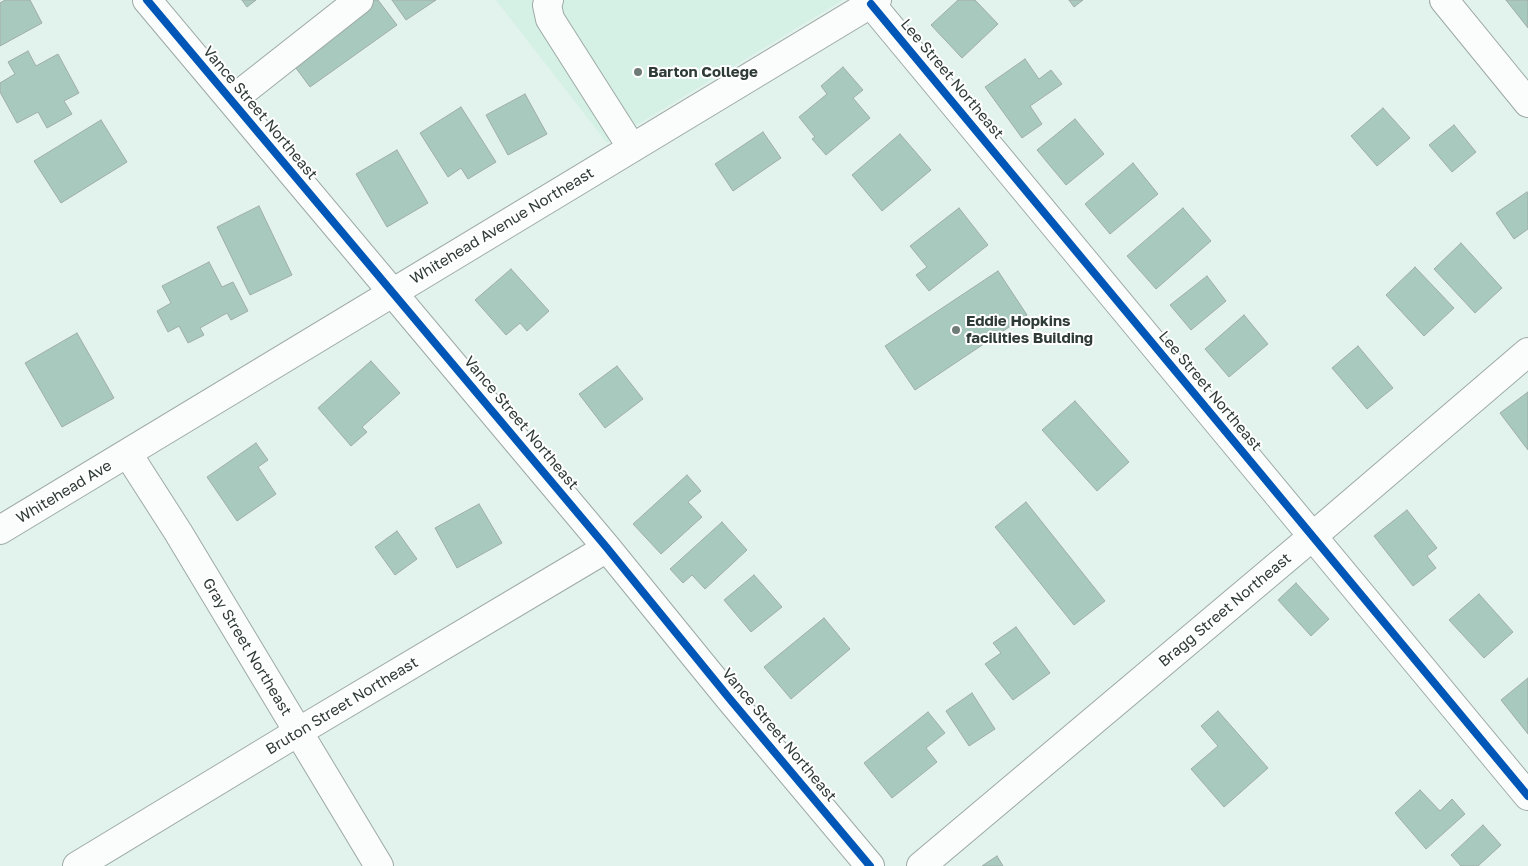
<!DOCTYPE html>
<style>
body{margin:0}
canvas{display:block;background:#e2f2ec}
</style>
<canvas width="1528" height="866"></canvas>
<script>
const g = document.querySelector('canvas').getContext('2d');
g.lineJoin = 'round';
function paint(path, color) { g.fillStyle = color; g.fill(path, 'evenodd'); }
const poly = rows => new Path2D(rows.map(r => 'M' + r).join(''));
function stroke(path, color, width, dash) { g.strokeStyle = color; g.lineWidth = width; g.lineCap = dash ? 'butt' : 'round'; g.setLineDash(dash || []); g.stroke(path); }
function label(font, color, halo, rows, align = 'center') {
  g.font = font + ' "Golos Text",sans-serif'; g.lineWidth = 4; g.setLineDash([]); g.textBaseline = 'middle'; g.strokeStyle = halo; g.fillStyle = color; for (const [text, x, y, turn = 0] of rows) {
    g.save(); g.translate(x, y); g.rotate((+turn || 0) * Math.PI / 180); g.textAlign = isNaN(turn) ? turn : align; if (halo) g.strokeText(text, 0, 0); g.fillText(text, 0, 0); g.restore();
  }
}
const built = poly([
 [496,0,843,0,607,143]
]);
const building = poly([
 [5,0,30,0,42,23,0,46,0,3,5,0],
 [242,0,256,0,247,7,242,0],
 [373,0,378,0,397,25,310,87,290,60,373,0],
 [392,0,436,0,406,20,392,0],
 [958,0,975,0,998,24,962,58,931,25,958,0],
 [1069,0,1083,0,1074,7,1069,0],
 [1506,0,1528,0,1528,28,1506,0],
 [28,51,36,66,58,54,79,93,64,101,72,114,47,128,38,112,17,123,0,92,0,83,15,74,8,62,28,51],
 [1025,59,1039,79,1051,70,1062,84,1030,106,1042,124,1022,138,985,87,1025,59],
 [843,67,863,90,853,98,870,118,826,155,812,139,815,137,799,117,827,94,821,86,843,67],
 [525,94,547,134,508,155,486,115,525,94],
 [461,107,496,162,468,179,461,168,448,177,420,133,461,107],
 [1383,108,1410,138,1377,166,1351,136,1383,108],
 [1075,119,1104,154,1066,185,1037,150,1075,119],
 [101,120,127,162,61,203,34,161,101,120],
 [1454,125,1476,152,1452,172,1429,145,1454,125],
 [763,132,781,158,733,191,715,164,763,132],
 [900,134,931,170,882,211,852,175,900,134],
 [397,150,428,203,387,227,356,174,397,150],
 [1133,163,1158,194,1110,234,1085,204,1133,163],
 [1527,192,1528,194,1528,229,1514,239,1496,213,1527,192],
 [259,206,292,275,250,295,217,227,259,206],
 [959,208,988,245,929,291,916,275,927,267,910,246,959,208],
 [1183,208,1211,241,1156,289,1127,256,1183,208],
 [1461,243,1502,288,1475,313,1434,269,1461,243],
 [209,262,222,287,233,282,248,311,231,320,227,313,200,328,204,335,188,343,179,326,168,332,157,311,171,303,162,286,209,262],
 [1415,267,1454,308,1424,336,1386,295,1415,267],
 [511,269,549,311,527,331,520,323,506,335,475,300,511,269],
 [998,271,1027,315,915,390,885,346,998,271],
 [1207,276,1226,301,1191,330,1170,305,1207,276],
 [1244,315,1268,344,1229,377,1205,349,1244,315],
 [77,333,114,398,62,427,25,363,77,333],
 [1358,346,1393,388,1367,409,1332,368,1358,346],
 [371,361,400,393,362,427,367,432,351,446,318,408,371,361],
 [617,366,643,399,605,428,579,394,617,366],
 [1528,392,1528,450,1500,413,1528,392],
 [1075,401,1129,462,1097,491,1042,430,1075,401],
 [256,443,268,460,258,467,276,494,237,521,207,477,256,443],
 [687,475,701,491,688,502,702,517,661,554,633,524,687,475],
 [1026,502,1105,601,1074,625,995,527,1026,502],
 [479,504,502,543,457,568,435,528,479,504],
 [1407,510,1437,548,1427,556,1436,568,1413,586,1374,536,1407,510],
 [722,522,747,550,705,589,692,575,683,583,670,569,722,522],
 [397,531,417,559,395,575,375,547,397,531],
 [754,575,782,607,751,632,724,600,754,575],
 [1296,583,1329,619,1311,636,1278,600,1296,583],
 [1479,594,1513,632,1484,658,1449,620,1479,594],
 [824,618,850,649,791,699,764,667,824,618],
 [1016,627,1050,673,1013,700,985,664,1001,653,993,643,1016,627],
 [1528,678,1528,734,1501,700,1528,678],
 [972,693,995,729,969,746,946,711,972,693],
 [1218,711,1268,768,1224,807,1191,769,1218,746,1201,726,1218,711],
 [928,712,945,733,926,748,937,762,892,798,864,763,928,712],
 [1420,790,1440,811,1452,799,1465,814,1426,849,1395,813,1420,790],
 [1483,825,1501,845,1478,866,1461,866,1451,855,1483,825],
 [997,856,1003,866,982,866,997,856]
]);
const minor = poly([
 [147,0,607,548,729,698,870,866],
 [549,0,547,5,550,19,632,148],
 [1444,0,1528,103],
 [871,4,1528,796],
 [232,100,359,0],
 [128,454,178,532,379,866],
 [0,530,877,0],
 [77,866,298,732,607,548],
 [921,866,1313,536,1528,352]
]);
const cycleway = poly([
 [147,0,607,548,729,698,870,866],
 [871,4,1528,796]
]);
const markers = [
 [638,72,5,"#6e7b76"],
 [956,330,5,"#6e7b76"]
];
const poiNames = [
 ["Barton College",648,72],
 ["Eddie Hopkins",966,321],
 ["facilities Building",966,338]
];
const streetNames = [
 ["Lee Street Northeast",952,79,50],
 ["Vance Street Northeast",260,113,50],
 ["Whitehead Avenue Northeast",502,226,-31],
 ["Lee Street Northeast",1210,391,50],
 ["Vance Street Northeast",521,423,50],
 ["Whitehead Ave",64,492,-31],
 ["Bragg Street Northeast",1225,610,-40],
 ["Gray Street Northeast",247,647,59],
 ["Bruton Street Northeast",342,706,-31],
 ["Vance Street Northeast",779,735,50]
];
paint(built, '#d5f1e6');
paint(building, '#a8c9be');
stroke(building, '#a1ada8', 1);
stroke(minor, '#9da9a4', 30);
stroke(minor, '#fbfdfc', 28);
stroke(cycleway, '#0057b8', 8);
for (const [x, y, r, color] of markers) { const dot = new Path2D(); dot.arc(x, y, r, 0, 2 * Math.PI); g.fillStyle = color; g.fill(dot); stroke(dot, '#fff', 2); }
label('bold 15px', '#2f3b36', '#fff', poiNames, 'left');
label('15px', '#2f3b36', '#fff', streetNames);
</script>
